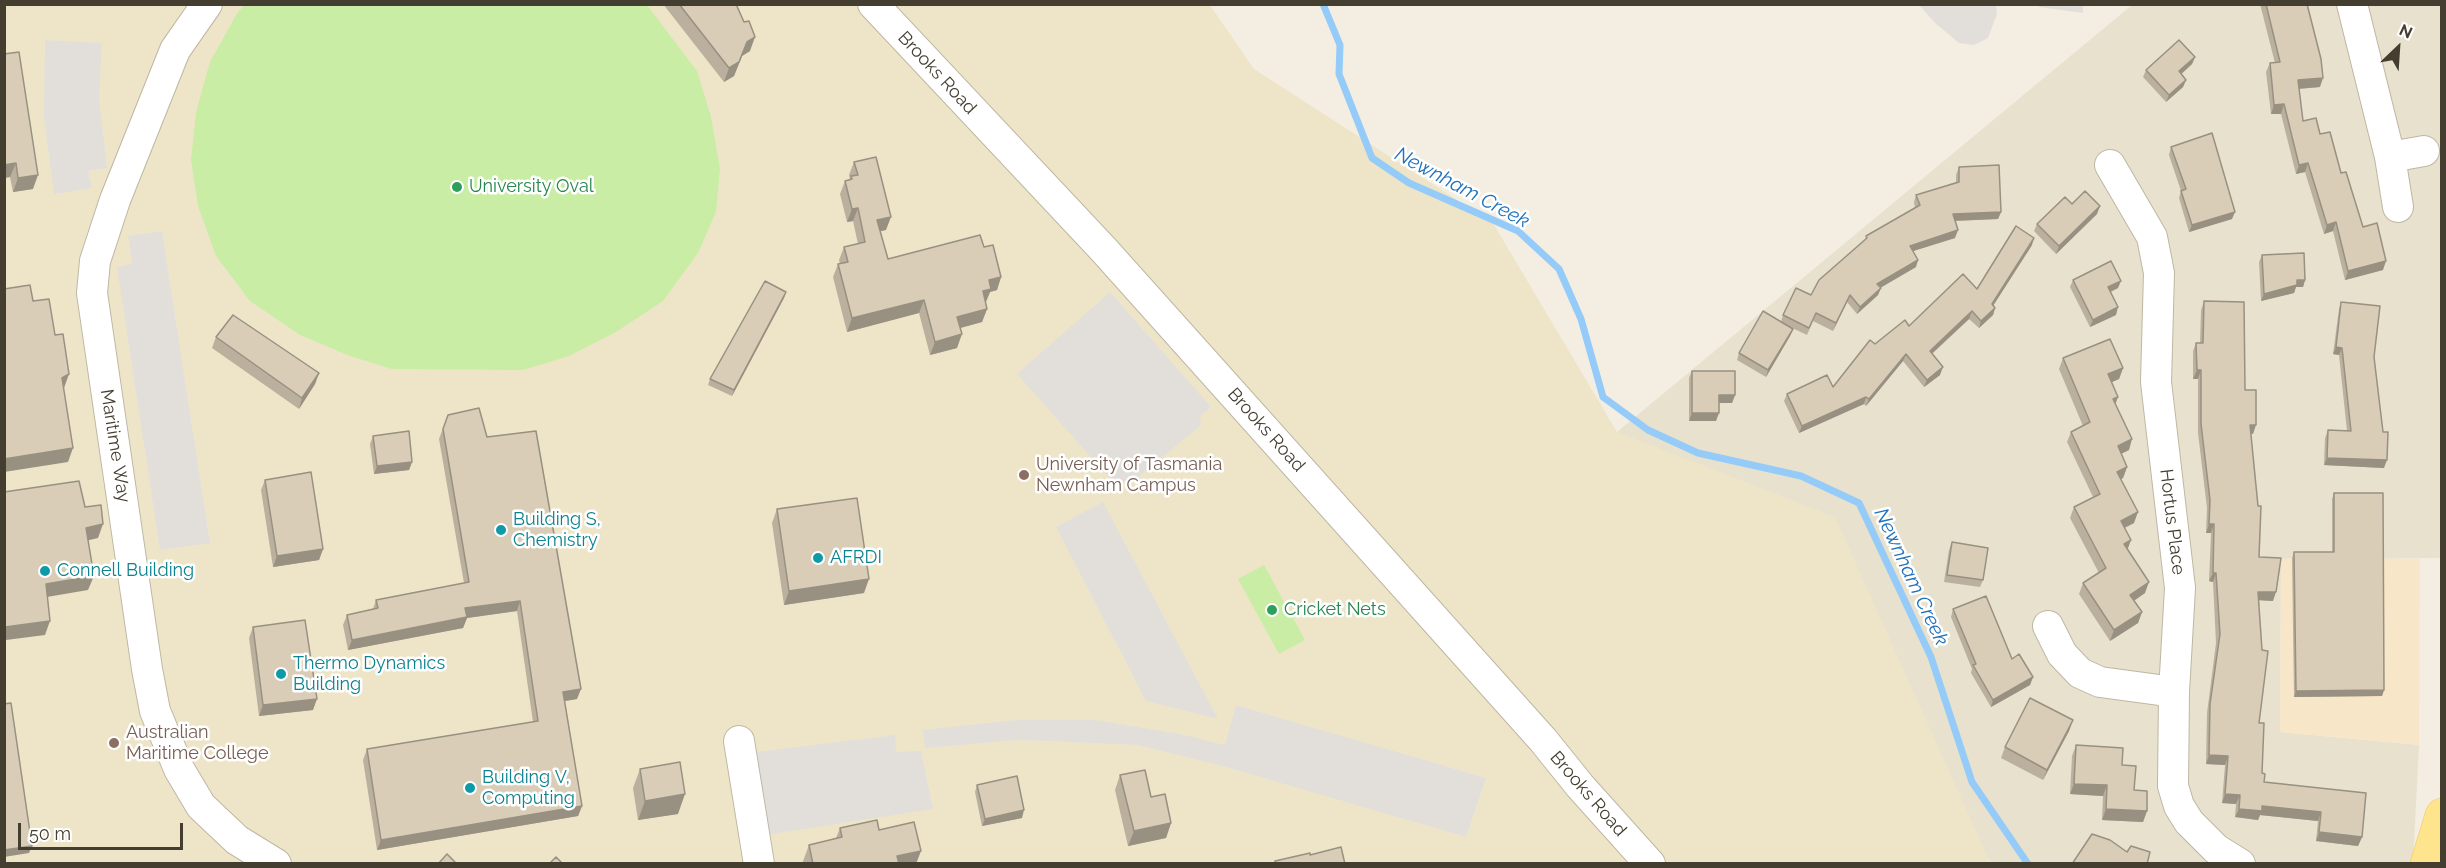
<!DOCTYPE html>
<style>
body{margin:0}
#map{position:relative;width:2446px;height:868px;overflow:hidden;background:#f3eee1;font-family:Raleway,sans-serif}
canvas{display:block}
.frame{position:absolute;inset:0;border:6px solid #443e31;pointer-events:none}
.north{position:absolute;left:2368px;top:18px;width:60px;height:60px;-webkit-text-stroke:4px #fff;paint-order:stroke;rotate:25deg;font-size:16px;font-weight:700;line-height:24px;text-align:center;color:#443e31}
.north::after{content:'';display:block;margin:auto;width:21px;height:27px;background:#443e31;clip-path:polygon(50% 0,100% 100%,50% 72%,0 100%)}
.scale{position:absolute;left:18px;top:823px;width:165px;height:27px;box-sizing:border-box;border:3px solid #443e31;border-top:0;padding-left:8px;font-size:18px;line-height:21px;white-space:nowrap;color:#443e31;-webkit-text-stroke:4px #fff;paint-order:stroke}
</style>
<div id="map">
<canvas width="2446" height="868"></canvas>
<div class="frame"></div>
<div class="north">N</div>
<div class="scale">50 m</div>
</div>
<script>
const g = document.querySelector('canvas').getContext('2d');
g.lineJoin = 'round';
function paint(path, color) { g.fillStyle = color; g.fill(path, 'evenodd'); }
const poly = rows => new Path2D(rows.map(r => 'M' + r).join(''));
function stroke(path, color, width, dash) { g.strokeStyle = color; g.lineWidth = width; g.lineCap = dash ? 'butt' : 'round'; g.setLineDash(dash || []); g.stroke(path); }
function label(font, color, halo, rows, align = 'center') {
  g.font = font + ' Raleway,sans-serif'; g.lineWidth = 5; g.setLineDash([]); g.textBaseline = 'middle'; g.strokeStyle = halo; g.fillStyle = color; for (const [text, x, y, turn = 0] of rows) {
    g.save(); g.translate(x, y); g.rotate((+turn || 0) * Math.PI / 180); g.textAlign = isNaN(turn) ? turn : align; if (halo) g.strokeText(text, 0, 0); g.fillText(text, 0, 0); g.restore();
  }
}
const residential = poly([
 [2132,5,2441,5,2441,558,2281,560,2280,732,2419,745,2413,863,1992,863,1617,432]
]);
const commercial = poly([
 [2292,558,2420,559,2419,745,2280,732,2281,559]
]);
const education = poly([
 [5,4,1210,5,1254,69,1493,223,1617,432,1835,517,1989,860,1992,863,5,864]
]);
const green = poly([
 [244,5,647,5,697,71,711,117,720,169,716,212,698,253,663,301,616,332,569,356,523,370,392,369,350,356,300,335,250,301,216,256,198,206,191,160,196,112,210,62,236,15],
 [1264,565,1305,640,1279,654,1238,579]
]);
const parking = poly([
 [2039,4,2083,5,2083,13,2039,7],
 [1919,5,1996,5,1997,14,1988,38,1974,45,1959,43,1935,23],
 [45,40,102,43,99,98,107,168,88,171,92,188,54,194,44,117],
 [162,231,210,543,160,550,117,267,132,264,128,236],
 [1110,292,1211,407,1200,416,1201,425,1131,483,1115,484,1017,374],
 [1103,502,1218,719,1146,701,1056,527],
 [1236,705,1486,778,1466,837,1219,765,1138,745,1020,740,925,748,923,730,1016,720,1095,720,1180,734,1225,745],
 [895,735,896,752,921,751,933,809,766,835,756,752]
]);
const stream = poly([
 [1323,4,1340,45,1339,74,1372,158,1409,183,1518,231,1559,269,1581,319,1603,397,1648,430,1698,453,1801,476,1859,503,1931,657,1972,782,2028,864]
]);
const minor = poly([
 [207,4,175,50,115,200,95,261,92,293,147,669,155,711,179,769,201,806,237,840,276,864],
 [873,4,1104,250,1543,740,1580,786,1650,864],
 [2352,4,2390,157,2398,207],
 [2390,157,2424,151],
 [2110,165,2152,237,2159,273,2156,382,2180,588,2174,692,2173,786,2179,806,2189,822,2216,849,2240,864],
 [2048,626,2062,654,2080,673,2100,682,2174,692],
 [739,741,759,864]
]);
const major = poly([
 [2427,864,2442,815]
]);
const wall = poly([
 [663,4,736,4,750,51,742,56,734,76,724,82],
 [2260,4,2307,4,2320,87,2299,89,2303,121,2320,134,2341,173,2363,227,2383,270,2345,280,2333,231,2324,234,2305,172,2296,174,2281,114,2271,114,2266,72,2270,63,2275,63],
 [4,54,33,189,13,192,10,177,4,178],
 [2195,57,2192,64,2181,74,2186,80,2183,87,2166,102,2143,77,2146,70],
 [2171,147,2232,219,2189,232,2179,198,2181,191,2169,155],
 [854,162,886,230,880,231,888,259,984,247,1001,277,997,290,990,292,985,302,987,309,982,322,960,328,957,348,930,355,919,313,847,332,833,277,838,264,840,264,839,260,844,247,858,244,853,221,847,222,840,194,845,181,850,180,849,175],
 [1959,167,2001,212,1998,219,1955,221,1955,238,1913,251,1916,267,1881,287,1878,295,1857,314,1847,302,1833,331,1813,321,1807,335,1786,325,1793,329,1790,336,1766,377,1737,360,1739,353,1781,322,1783,315,1811,295,1865,240,1866,236,1915,208,1914,202,1916,195,1956,182,1956,175],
 [2072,204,2097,214,2056,254,2034,231,2037,224],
 [2032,245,1993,306,1995,308,1993,315,1979,328,1969,319,1932,354,1940,375,1924,387,1903,361,1866,406,1864,404,1799,433,1784,401,1787,394,1833,387,1875,344,1977,289],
 [2262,255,2305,280,2303,287,2296,287,2294,293,2261,301,2259,262],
 [2073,280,2118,288,2111,292,2116,315,2090,327,2070,287],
 [786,292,784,298,732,396,708,385,710,379],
 [2204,301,2245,390,2253,434,2250,433,2259,557,2273,601,2259,600,2259,723,2262,773,2264,782,2362,837,2358,846,2316,841,2318,821,2260,815,2258,820,2235,817,2236,804,2222,803,2225,765,2206,764,2207,713,2216,643,2213,582,2209,581,2211,533,2206,533,2207,508,2198,433,2198,379,2193,379,2193,351,2196,343,2200,343,2201,310],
 [2341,302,2374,357,2384,468,2324,465,2325,438,2328,430,2347,431,2339,355,2333,354,2339,309],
 [216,337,319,373,315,384,299,409,212,348],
 [2063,358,2123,368,2119,379,2112,382,2115,404,2129,450,2121,454,2127,467,2123,478,2121,479,2134,523,2125,528,2128,549,2145,593,2134,601,2142,612,2138,623,2110,641,2079,594,2083,583,2099,573,2070,518,2074,507,2093,497,2067,442,2071,432,2083,426,2059,369],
 [1692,371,1735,395,1732,403,1719,403,1716,421,1689,421,1689,378],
 [448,415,487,437,577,699,565,701,582,806,578,816,377,850,363,760,367,749,533,722,517,611,467,618,463,628,348,650,343,625,347,615,373,609,376,600,464,583,439,439],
 [373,436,412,462,409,470,374,474,370,444],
 [265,480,323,549,319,560,273,567,261,490],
 [2334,493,2384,690,2382,696,2294,697,2292,558,2294,552,2332,552,2332,499],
 [777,509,864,593,784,605,772,523],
 [1952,542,1983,580,1980,587,1944,582,1949,550],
 [1953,609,2033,677,2030,685,1991,707,1971,673,1972,669,1951,617],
 [253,627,313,710,259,716,249,638],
 [2073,720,2069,731,2043,780,2001,758,2005,747],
 [2076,745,2122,765,2134,790,2147,811,2143,822,2102,820,2103,796,2070,794,2072,756],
 [640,769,678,814,638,820,633,788],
 [1120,775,1151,797,1171,823,1166,838,1128,846,1115,790],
 [977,785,1022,818,982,826,975,792],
 [840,828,879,830,916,864,802,864,809,845,836,838]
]);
const shadedWall = poly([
 [755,37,750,51,742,56,734,76,724,82,729,68,747,42],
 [2195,57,2192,64,2176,79,2179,71],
 [2323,78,2320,87,2295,89,2298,80],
 [2186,80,2183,87,2166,102,2169,95],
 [2284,104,2281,114,2271,114,2274,105],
 [16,163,10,177,4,178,4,165],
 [2308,163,2305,172,2296,174,2299,165],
 [38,175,33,189,13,192,18,178],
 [2100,206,2097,214,2056,254,2059,246],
 [858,208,853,221,847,222,852,209],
 [2001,212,1998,219,1950,221,1953,214],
 [2235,212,2232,219,2189,232,2192,225],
 [891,217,886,230,873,233,877,220],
 [2336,222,2333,231,2324,234,2327,225],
 [1958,230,1955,238,1907,253,1910,246],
 [2034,238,2032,245,1989,312,1992,304],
 [1918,260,1916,267,1875,291,1877,284],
 [2386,261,2383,270,2345,280,2348,271],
 [1001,277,997,290,990,292,986,302,978,304,983,291,989,280],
 [2297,280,2305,280,2303,287,2296,287,2294,293,2261,301,2264,294],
 [2121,281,2118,288,2105,294,2108,287],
 [1881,288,1878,295,1857,314,1860,307],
 [786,292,784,298,732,396,734,390],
 [1850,295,1847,302,1833,331,1836,323],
 [924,300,919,313,847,332,852,318],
 [2118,307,2116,315,2090,327,2093,320],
 [1995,308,1993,315,1979,328,1981,321],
 [987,309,982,322,953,330,957,317],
 [1972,311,1969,319,1927,358,1930,351],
 [1793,329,1790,336,1766,377,1768,370],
 [962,334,957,348,930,355,935,342],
 [2336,347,2342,348,2339,355,2333,354],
 [1906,354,1903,361,1866,406,1869,399],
 [1943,367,1940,375,1924,387,1927,380],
 [2123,368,2119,379,2105,385,2108,374],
 [2197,370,2201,370,2198,379,2193,379],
 [319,373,315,384,299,409,302,398],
 [69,374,64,388,57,393,62,378],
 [1719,395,1735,395,1732,403,1716,403],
 [1866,397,1864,404,1799,433,1802,426],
 [2118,397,2114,408,2113,399],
 [1692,413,1719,413,1716,421,1689,421],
 [2250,425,2256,425,2253,434,2246,433],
 [2132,439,2129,450,2114,457,2118,446],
 [73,448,68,462,4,472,4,459],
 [2327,458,2387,460,2384,468,2324,465],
 [412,462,409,470,374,474,377,466],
 [2127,467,2123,478,2113,483,2117,472],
 [2138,512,2134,523,2117,531,2121,521],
 [103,524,98,538,81,542,86,528],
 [2209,524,2214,524,2211,533,2206,533],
 [2131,540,2127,551,2124,544],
 [323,549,319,560,273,567,277,556],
 [2213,573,2216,573,2213,582,2209,581],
 [94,576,88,590,41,598,46,584],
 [869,579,864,593,784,605,789,591],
 [2149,582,2145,593,2126,606,2130,595],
 [2258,592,2276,592,2273,601,2255,600],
 [520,601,517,611,467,618,463,628,348,650,352,640,465,608],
 [2142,612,2138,623,2110,641,2114,630],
 [50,621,45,635,6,640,4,644,5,627],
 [2033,677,2030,685,1991,707,1993,700],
 [581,689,577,699,559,702,563,692],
 [2384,690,2382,696,2294,697,2296,691],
 [317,699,313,710,259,716,263,705],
 [2073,720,2069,731,2043,780,2047,770],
 [2209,755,2228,756,2225,765,2206,764],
 [2074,784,2107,785,2103,796,2070,794],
 [685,794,678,814,638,820,645,801],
 [2225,794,2240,795,2236,804,2222,803],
 [582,806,578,816,377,850,381,840],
 [2262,806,2321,812,2318,821,2260,815,2258,820,2235,817,2239,809],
 [2106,809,2147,811,2143,822,2102,820],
 [1024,810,1022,818,982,826,985,819],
 [1171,823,1166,838,1128,846,1134,831],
 [2319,832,2362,837,2358,846,2316,841],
 [32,846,29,853,4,857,4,850],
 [921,851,916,864,895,864,897,856]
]);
const building = poly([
 [679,4,736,4,744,22,749,21,755,37,747,42,739,62,729,68,679,4],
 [2266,4,2307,4,2321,59,2323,78,2298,80,2303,121,2316,118,2320,134,2330,132,2341,173,2346,172,2363,227,2377,223,2386,261,2348,271,2336,222,2327,225,2308,163,2299,165,2284,104,2274,105,2270,63,2280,62,2266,4],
 [2179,40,2195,57,2179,71,2186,80,2169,95,2146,70,2179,40],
 [19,52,38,175,18,178,16,163,4,165,4,54,19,52],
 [2212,133,2235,212,2192,225,2181,191,2186,189,2171,147,2212,133],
 [876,157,891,217,877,220,888,259,980,235,984,247,993,245,1001,277,989,280,991,289,983,291,987,309,957,317,962,334,935,342,924,300,852,318,838,264,848,262,844,247,865,242,858,208,852,209,845,181,852,179,851,176,858,175,854,162,876,157],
 [1999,165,2001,212,1953,214,1958,230,1910,246,1918,260,1877,284,1881,288,1860,307,1850,295,1836,323,1816,313,1809,328,1783,315,1796,288,1811,295,1819,280,1867,238,1866,236,1920,205,1916,195,1959,182,1959,167,1999,165],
 [2085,191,2100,206,2059,246,2037,224,2065,197,2072,204,2085,191],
 [2016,226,2034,238,1992,304,1995,308,1981,321,1972,311,1930,351,1943,367,1927,380,1906,354,1869,399,1866,397,1802,426,1787,394,1827,375,1833,387,1870,340,1875,344,1905,320,1909,326,1963,274,1977,289,2016,226],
 [2304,253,2305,280,2297,280,2297,285,2264,294,2262,255,2304,253],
 [2111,261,2121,281,2108,287,2118,307,2093,320,2073,280,2111,261],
 [765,281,786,292,734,390,710,379,765,281],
 [30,285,33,301,49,299,55,335,63,334,69,374,62,378,73,448,4,459,4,289,30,285],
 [2204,301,2244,302,2245,390,2256,390,2256,425,2250,425,2258,506,2261,506,2259,557,2281,558,2276,592,2258,592,2262,650,2268,651,2259,723,2264,723,2262,773,2265,774,2264,782,2366,793,2362,837,2319,832,2321,812,2262,806,2262,811,2239,809,2240,795,2225,794,2228,756,2209,755,2210,704,2220,634,2216,573,2213,573,2214,524,2209,524,2210,500,2201,424,2201,370,2197,370,2196,343,2203,343,2204,301],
 [2341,302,2380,306,2374,357,2383,432,2388,432,2387,460,2327,458,2328,430,2351,431,2342,348,2336,347,2341,302],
 [1763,311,1793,329,1768,370,1739,353,1763,311],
 [233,315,319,373,302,398,216,337,233,315],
 [2110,339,2123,368,2108,374,2118,397,2113,399,2132,439,2118,446,2127,467,2117,472,2138,512,2121,521,2131,540,2124,544,2149,582,2130,595,2142,612,2114,630,2083,583,2106,568,2074,507,2100,494,2071,432,2090,422,2063,358,2110,339],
 [1692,371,1735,371,1735,395,1719,395,1719,413,1692,413,1692,371],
 [479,408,487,437,536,431,581,689,563,692,582,806,381,840,367,749,538,721,520,601,465,608,467,617,352,640,347,615,378,608,376,600,469,582,443,429,448,415,479,408],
 [409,431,412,462,377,466,373,436,409,431],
 [311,472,323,549,277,556,265,480,311,472],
 [79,481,85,507,101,505,103,524,86,528,94,576,46,584,50,621,5,627,6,639,4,639,4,492,79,481],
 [2334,493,2383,493,2384,690,2296,691,2294,552,2334,552,2334,493],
 [857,498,869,579,789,591,777,509,857,498],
 [1952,542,1988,548,1983,580,1947,575,1952,542],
 [1986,596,2012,659,2019,654,2033,677,1993,700,1973,665,1976,664,1953,609,1986,596],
 [305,620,317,699,263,705,253,627,305,620],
 [2030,698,2073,720,2047,770,2005,747,2030,698],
 [11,703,32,846,4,850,4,704,11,703],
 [2076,745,2123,748,2122,765,2136,766,2134,790,2147,791,2147,811,2106,809,2107,785,2074,784,2076,745],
 [680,762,685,794,645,801,640,769,680,762],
 [1145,770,1151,797,1165,794,1171,823,1134,831,1120,775,1145,770],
 [1017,776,1024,810,985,819,977,785,1017,776],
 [877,820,879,830,914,822,921,851,897,856,899,864,813,864,809,845,842,837,840,828,877,820],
 [2092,834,2110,840,2127,852,2131,846,2150,852,2147,864,2072,864,2092,834],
 [1341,847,1345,864,1276,864,1275,861,1310,853,1310,855,1341,847],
 [447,854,457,864,438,864,447,854],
 [556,857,563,864,549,864,556,857]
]);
const markers = [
 [457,187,6,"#2e9e5b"],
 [1024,475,6,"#8d6e63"],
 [501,530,6,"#0f9aa8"],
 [818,558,6,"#0f9aa8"],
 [45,571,6,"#0f9aa8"],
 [1272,610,6,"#2e9e5b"],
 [281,674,6,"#0f9aa8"],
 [114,743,6,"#8d6e63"],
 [470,788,6,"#0f9aa8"]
];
const streetNames = [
 ["Brooks Road",937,73,47],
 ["Brooks Road",1266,430,48],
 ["Maritime Way",115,446,81],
 ["Hortus Place",2172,522,83],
 ["Brooks Road",1588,794,49]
];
const leisureNames = [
 ["University Oval",469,187],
 ["Cricket Nets",1284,610]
];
const educationNames = [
 ["University of Tasmania",1036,465],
 ["Newnham Campus",1036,486],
 ["Australian",126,733],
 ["Maritime College",126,754]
];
const cultureNames = [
 ["Building S,",513,520],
 ["Chemistry",513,541],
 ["AFRDI",830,558],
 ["Connell Building",57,571],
 ["Thermo Dynamics",293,664],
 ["Building",293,685],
 ["Building V,",482,778],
 ["Computing",482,799]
];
const waterNames = [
 ["Newnham Creek",1462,188,28],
 ["Newnham Creek",1911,577,65]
];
paint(residential, '#e7e1ce');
paint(commercial, '#f8e6c8');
paint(education, '#eee5c9');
paint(green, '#c9eda4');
paint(parking, '#e2dfdb');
stroke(stream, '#95cbf8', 7);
stroke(minor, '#beb7a3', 32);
stroke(major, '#f1c851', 34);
stroke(minor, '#fff', 30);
stroke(major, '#ffe48e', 33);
paint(wall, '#bbb09e');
paint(shadedWall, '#989081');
paint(building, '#d9cdb8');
stroke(building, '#989081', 1.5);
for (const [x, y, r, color] of markers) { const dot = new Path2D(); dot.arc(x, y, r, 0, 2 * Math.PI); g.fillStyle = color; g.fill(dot); stroke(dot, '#fff', 2); }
label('18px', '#443e31', '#fff', streetNames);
label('18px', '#27864d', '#fff', leisureNames, 'left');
label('18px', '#785e54', '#fff', educationNames, 'left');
label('18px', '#0d838f', '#fff', cultureNames, 'left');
label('italic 20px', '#2072bb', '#fff', waterNames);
</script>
